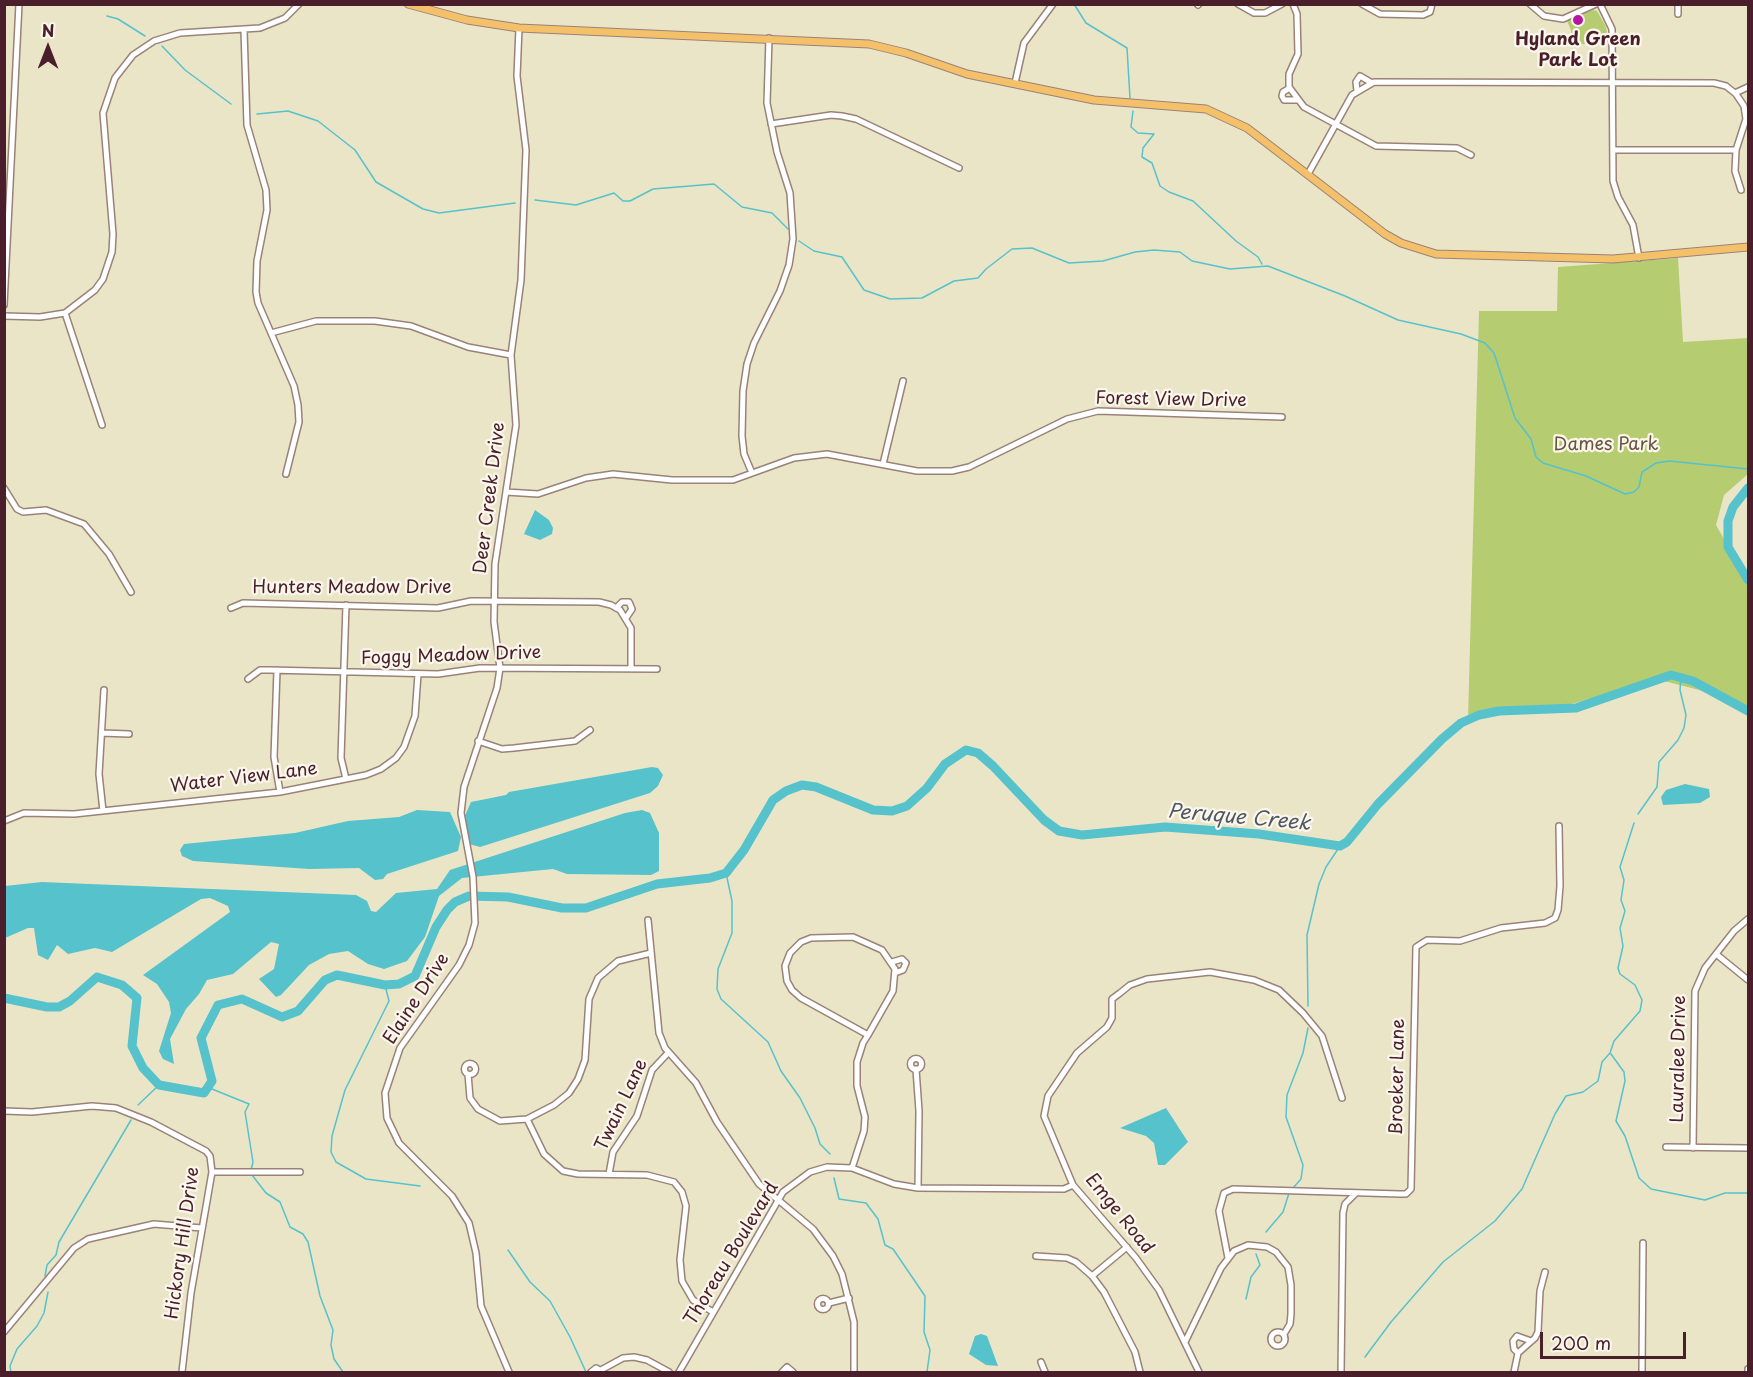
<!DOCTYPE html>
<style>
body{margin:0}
#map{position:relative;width:1753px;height:1377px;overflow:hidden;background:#ebe5c7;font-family:"Playpen Sans",sans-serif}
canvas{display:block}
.frame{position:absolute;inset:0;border:6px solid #4a1f2b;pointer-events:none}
.north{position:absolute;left:18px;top:18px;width:60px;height:60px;-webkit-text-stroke:4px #fbf7ec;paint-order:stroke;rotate:0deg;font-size:16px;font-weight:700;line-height:24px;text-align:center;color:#4a1f2b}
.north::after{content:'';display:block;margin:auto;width:21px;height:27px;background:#4a1f2b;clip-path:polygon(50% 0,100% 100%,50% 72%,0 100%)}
.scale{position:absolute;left:1540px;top:1332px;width:146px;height:27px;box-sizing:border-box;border:3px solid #4a1f2b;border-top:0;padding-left:8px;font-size:18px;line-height:21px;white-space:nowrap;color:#4a1f2b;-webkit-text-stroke:4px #fbf7ec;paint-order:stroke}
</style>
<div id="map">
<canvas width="1753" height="1377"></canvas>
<div class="frame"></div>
<div class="north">N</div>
<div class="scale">200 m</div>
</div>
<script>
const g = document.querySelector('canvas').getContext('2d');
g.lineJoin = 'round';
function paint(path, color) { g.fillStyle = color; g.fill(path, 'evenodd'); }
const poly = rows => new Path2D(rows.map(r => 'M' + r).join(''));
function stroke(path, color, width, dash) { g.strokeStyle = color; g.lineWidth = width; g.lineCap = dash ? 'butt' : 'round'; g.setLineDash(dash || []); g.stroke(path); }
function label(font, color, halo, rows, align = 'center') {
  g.font = font + ' "Playpen Sans",sans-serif'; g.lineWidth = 4.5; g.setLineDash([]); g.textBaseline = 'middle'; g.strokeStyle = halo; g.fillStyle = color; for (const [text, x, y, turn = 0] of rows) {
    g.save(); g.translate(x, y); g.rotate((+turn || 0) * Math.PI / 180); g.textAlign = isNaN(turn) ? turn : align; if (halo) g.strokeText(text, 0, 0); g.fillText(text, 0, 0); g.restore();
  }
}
const green = poly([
 [1593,10,1597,11,1605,25,1610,42,1572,45,1571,30,1567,21],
 [1678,258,1683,342,1748,338,1748,474,1724,495,1716,525,1748,581,1748,711,1719,695,1660,680,1564,706,1494,710,1468,720,1479,311,1557,311,1558,267]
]);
const water = poly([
 [535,510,549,520,553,528,552,534,540,540,524,534],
 [652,767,658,768,663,775,658,786,650,793,480,847,469,844,464,818,471,802,506,795,509,792],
 [1685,784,1709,789,1710,797,1700,803,1663,805,1661,797,1666,790],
 [417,810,450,812,461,837,458,851,387,874,383,879,375,880,359,868,309,869,193,861,182,856,180,850,184,844,295,833,348,821,399,817],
 [642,810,650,813,659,833,659,871,651,875,567,874,553,869,462,878,439,896,425,937,407,961,384,969,368,964,348,951,329,954,309,965,281,995,276,997,259,979,274,969,279,944,271,942,233,974,207,980,199,994,186,1009,170,1039,174,1064,163,1059,159,1051,171,1013,169,1002,157,984,143,975,230,912,228,906,210,898,201,899,112,952,95,948,68,954,57,945,48,960,38,955,34,928,28,928,5,938,5,886,42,882,356,895,367,901,371,911,376,912,396,893,437,889,450,870,625,813],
 [1166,1108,1188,1142,1165,1165,1158,1165,1154,1143,1146,1136,1120,1128],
 [981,1334,987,1336,998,1366,986,1365,969,1354,975,1336]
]);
const stream = poly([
 [1074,4,1086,23,1127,48,1130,98],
 [107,16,118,19,145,36],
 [162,46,185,70,231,104],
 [1133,111,1131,127,1138,133,1154,134,1143,148,1142,157,1152,163,1160,186,1169,192,1193,201,1236,241,1258,257,1262,264],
 [257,114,288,111,318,121,355,150,376,182,423,209,439,213,515,203],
 [535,200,576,205,614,193,623,201,630,201,653,189,714,184,742,207,772,213,788,229],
 [799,241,814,251,842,257,864,290,890,299,922,298,954,281,978,278,986,269,1012,249,1032,248,1069,263,1103,261,1135,252,1154,250,1180,252,1192,261,1230,269,1268,266,1345,296,1398,320,1461,334,1485,343,1494,353,1515,418,1531,439,1536,457,1543,463,1586,476,1625,494,1634,492,1639,487,1642,472,1656,463,1669,461,1748,469],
 [1748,720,1748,730],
 [1638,814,1657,787,1659,762,1678,740,1684,728,1686,715,1680,690,1681,677],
 [726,873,732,901,732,933,718,969,717,989,721,999,768,1042,781,1071,800,1098,815,1128,820,1144,830,1154],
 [385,985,389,1001,345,1090,332,1136,331,1152,336,1162,366,1179,420,1186],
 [1308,1006,1307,935,1319,884,1326,867,1340,846],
 [1611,1054,1624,1072,1625,1081,1616,1121,1625,1136,1639,1178,1651,1189,1705,1200,1725,1193,1748,1193],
 [204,1093,212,1089,249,1104,245,1112,253,1162,251,1170],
 [138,1105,159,1085],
 [252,1175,266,1193,280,1202,290,1227,303,1234,308,1242,320,1296,333,1330,331,1345,334,1359,343,1372],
 [834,1178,839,1199,866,1203,878,1219,885,1245,893,1249,925,1296,924,1332,930,1350,927,1372],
 [1293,1188,1301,1179,1303,1165,1286,1117,1287,1095,1303,1053,1308,1028],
 [1266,1232,1283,1212,1289,1193],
 [508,1250,530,1282,550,1301,570,1337,586,1372],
 [45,1276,47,1265,56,1255,59,1242,131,1120],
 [1246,1299,1251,1277,1260,1265,1256,1254],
 [1365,1357,1391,1322,1443,1262,1495,1221,1522,1189,1555,1114,1566,1096,1583,1092,1598,1081,1602,1062,1610,1053,1614,1041,1640,1011,1642,1000,1635,985,1620,974,1618,968,1623,946,1620,928,1625,911,1621,900,1624,880,1620,867,1634,823],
 [11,1372,10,1366,17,1349,37,1326,44,1313,48,1292]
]);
const river = poly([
 [1748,488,1733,507,1728,521,1728,547,1748,580],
 [4,998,47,1007,59,1007,70,1001,97,977,122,985,137,998,132,1046,143,1068,159,1085,204,1093,212,1081,201,1038,218,1005,242,999,282,1017,298,1011,325,980,337,975,385,985,399,984,415,976,436,927,447,910,455,902,469,896,508,897,562,908,586,908,657,884,710,878,726,873,744,850,773,800,786,791,802,785,816,787,873,810,892,811,907,806,927,788,945,764,966,750,978,753,993,766,1044,820,1059,831,1082,835,1165,827,1259,834,1340,846,1347,842,1378,804,1442,739,1461,723,1479,715,1499,711,1576,708,1671,675,1693,681,1748,711]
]);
const minor = poly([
 [1238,4,1254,13,1265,13,1282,4],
 [1293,4,1297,14,1298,54,1289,74,1289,87,1304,107,1376,146,1457,148,1471,155],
 [1362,4,1380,14,1423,15,1430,12,1432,4],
 [1530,4,1544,16,1563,19,1596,4],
 [1600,4,1612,29,1613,181,1618,197,1633,225,1639,258],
 [1198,5,1199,4],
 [1678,14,1678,4],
 [244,30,247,125,266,190,267,210,257,261,256,292,258,303,294,386,298,405,299,422,286,474],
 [1015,83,1024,43,1053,4],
 [1290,88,1283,92,1282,96,1284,100,1297,100],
 [1357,91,1356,82,1360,76,1372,83],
 [1735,93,1748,87],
 [771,124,831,115,842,116,856,119,959,168],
 [1613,150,1736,150],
 [1308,174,1352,95,1374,82,1714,83,1726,86,1736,94,1744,106,1746,119,1736,150,1735,171,1741,190],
 [4,305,19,4],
 [65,313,102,425],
 [4,316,40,317,65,313,95,290,103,279,112,252,113,234,103,113,115,78,133,55,154,41,180,33,260,28,285,18,299,4],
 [271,333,316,321,375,321,411,326,468,347,511,355],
 [883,464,903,381],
 [752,473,744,454,742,436,743,391,747,364,754,343,780,291,789,265,793,239,790,193,777,152,767,103,769,38],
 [4,488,17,509,23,512,46,510,84,524,109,554,131,592],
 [506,492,538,494,586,478,613,474,672,480,733,480,794,458,827,454,917,471,952,471,969,467,1067,419,1098,411,1282,417],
 [231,608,243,603,438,608,471,601,599,602,611,605,620,610,631,628,631,669],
 [616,608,622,602,629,602,632,609,626,618],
 [277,670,274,757,280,792],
 [248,679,260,670,269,670,438,674,480,668,657,669],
 [102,733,129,734],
 [478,741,502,749,514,748,575,741,590,730],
 [346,779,341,758,346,605],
 [103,811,99,774,104,690],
 [4,821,24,813,74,814,280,792,366,775,381,769,396,758,404,747,415,716,418,674],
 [648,920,659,1033,665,1048,696,1083,717,1122,759,1184,813,1229,833,1256,842,1274,854,1322,854,1372],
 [1716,954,1748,980],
 [892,962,902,959,906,963,903,970,895,973],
 '910.5 1064a5.5 5.5 0 1 1 11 0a5.5 5.5 0 1 1-11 0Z',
 '464.5 1069a5.5 5.5 0 1 1 11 0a5.5 5.5 0 1 1-11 0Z',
 [916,1069,919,1111,918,1188],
 [468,1074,470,1098,478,1109,500,1121,527,1119,554,1105,569,1093,578,1079,585,1060,589,999,598,978,618,961,651,953],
 [4,1111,32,1112,92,1106,116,1108,151,1122,206,1151,210,1156,212,1172,191,1293,182,1372],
 [527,1119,544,1154,563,1171,578,1174,647,1175,674,1182,682,1192,686,1206,680,1260,682,1281,693,1300,713,1312],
 [1666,1147,1748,1148],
 [1693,1148,1695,991,1705,968,1734,931,1748,919],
 [852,1168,864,1131,865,1117,857,1086,857,1062,863,1043,868,1035,893,991,895,969,882,950,853,937,811,938,801,942,790,953,785,966,787,981,792,990,801,998,868,1035],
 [212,1172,300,1172],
 [609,1174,613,1152,637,1116,652,1070,668,1053],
 [1036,1256,1067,1258,1076,1262,1092,1276,1104,1292,1135,1352,1140,1372],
 [1228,1258,1219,1211,1224,1193,1233,1189,1400,1194,1406,1194,1411,1189,1416,947,1427,940,1460,941,1501,928,1545,923,1555,918,1558,910,1560,886,1559,826],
 [1092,1276,1127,1247],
 '817.5 1304a5.5 5.5 0 1 1 11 0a5.5 5.5 0 1 1-11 0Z',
 [829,1303,849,1298],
 '1271 1339a7 7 0 1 1 14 0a7 7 0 1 1-14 0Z',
 [4,1332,74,1248,88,1239,154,1224,202,1228],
 [1185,1342,1221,1268,1234,1251,1248,1245,1267,1247,1276,1252,1288,1267,1291,1285,1291,1314,1290,1324,1284,1334],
 [1518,1353,1514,1349,1513,1341,1517,1336,1531,1341],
 [1041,1362,1045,1372],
 [601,1370,623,1358,634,1357,647,1360,669,1372],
 [509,1372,481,1306,476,1253,469,1223,452,1196,399,1143,387,1118,385,1093,400,1048,459,965,469,945,475,923,473,877,461,813,464,787,497,688,500,668,494,622,495,564,516,425,511,355,521,280,526,150,517,76,519,28],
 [591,1372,596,1368,601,1371],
 [679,1372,783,1192,810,1172,827,1167,852,1168,894,1184,918,1188,1064,1189,1073,1185],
 [782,1372,787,1367,793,1372],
 [1199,1372,1159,1290,1136,1258,1073,1185,1044,1116,1048,1096,1077,1053,1107,1027,1112,1018,1112,999,1120,993,1130,985,1147,979,1210,972,1254,980,1279,990,1303,1013,1322,1036,1342,1098],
 [1341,1372,1343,1213,1345,1204,1356,1193],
 [1514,1372,1518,1353,1535,1338,1538,1332,1540,1291,1545,1272],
 [1642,1372,1643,1243],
 [1748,1372,1748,1369]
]);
const major = poly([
 [408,4,467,20,519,28,869,44,906,53,967,74,1094,100,1206,109,1247,128,1385,234,1401,243,1436,254,1613,259,1748,247]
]);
const markers = [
 [1578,20,6,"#b5179e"]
];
const poiNames = [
 ["Hyland Green",1578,40],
 ["Park Lot",1578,61]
];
const streetNames = [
 ["Forest View Drive",1171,400,1],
 ["Deer Creek Drive",490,498,-83],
 ["Hunters Meadow Drive",352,588],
 ["Foggy Meadow Drive",451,656,-2],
 ["Water View Lane",244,778,-7],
 ["Elaine Drive",417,999,-57],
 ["Lauralee Drive",1679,1059,-89],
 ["Broeker Lane",1398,1077,-89],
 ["Twain Lane",622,1105,-65],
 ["Emge Road",1119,1214,51],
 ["Hickory Hill Drive",183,1243,-82],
 ["Thoreau Boulevard",732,1254,-59]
];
const parkNames = [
 ["Dames Park",1606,445]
];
const waterNames = [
 ["Peruque Creek",1239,818,5]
];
paint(green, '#b5cc71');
paint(water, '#55c2cc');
stroke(stream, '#55c2cc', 1.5);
stroke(river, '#55c2cc', 9);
stroke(minor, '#9a8279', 8);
stroke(major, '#9a8279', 9);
stroke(minor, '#fff', 5);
stroke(major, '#f4c16a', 7);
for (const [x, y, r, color] of markers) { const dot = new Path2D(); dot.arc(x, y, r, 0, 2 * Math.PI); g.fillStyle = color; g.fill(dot); stroke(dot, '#fbf7ec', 2); }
label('bold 18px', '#4a1f2b', '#fbf7ec', poiNames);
label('18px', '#4a1f2b', '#fbf7ec', streetNames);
label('18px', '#6a5340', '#fbf7ec', parkNames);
label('italic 20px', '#4e5863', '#fbf7ec', waterNames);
</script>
